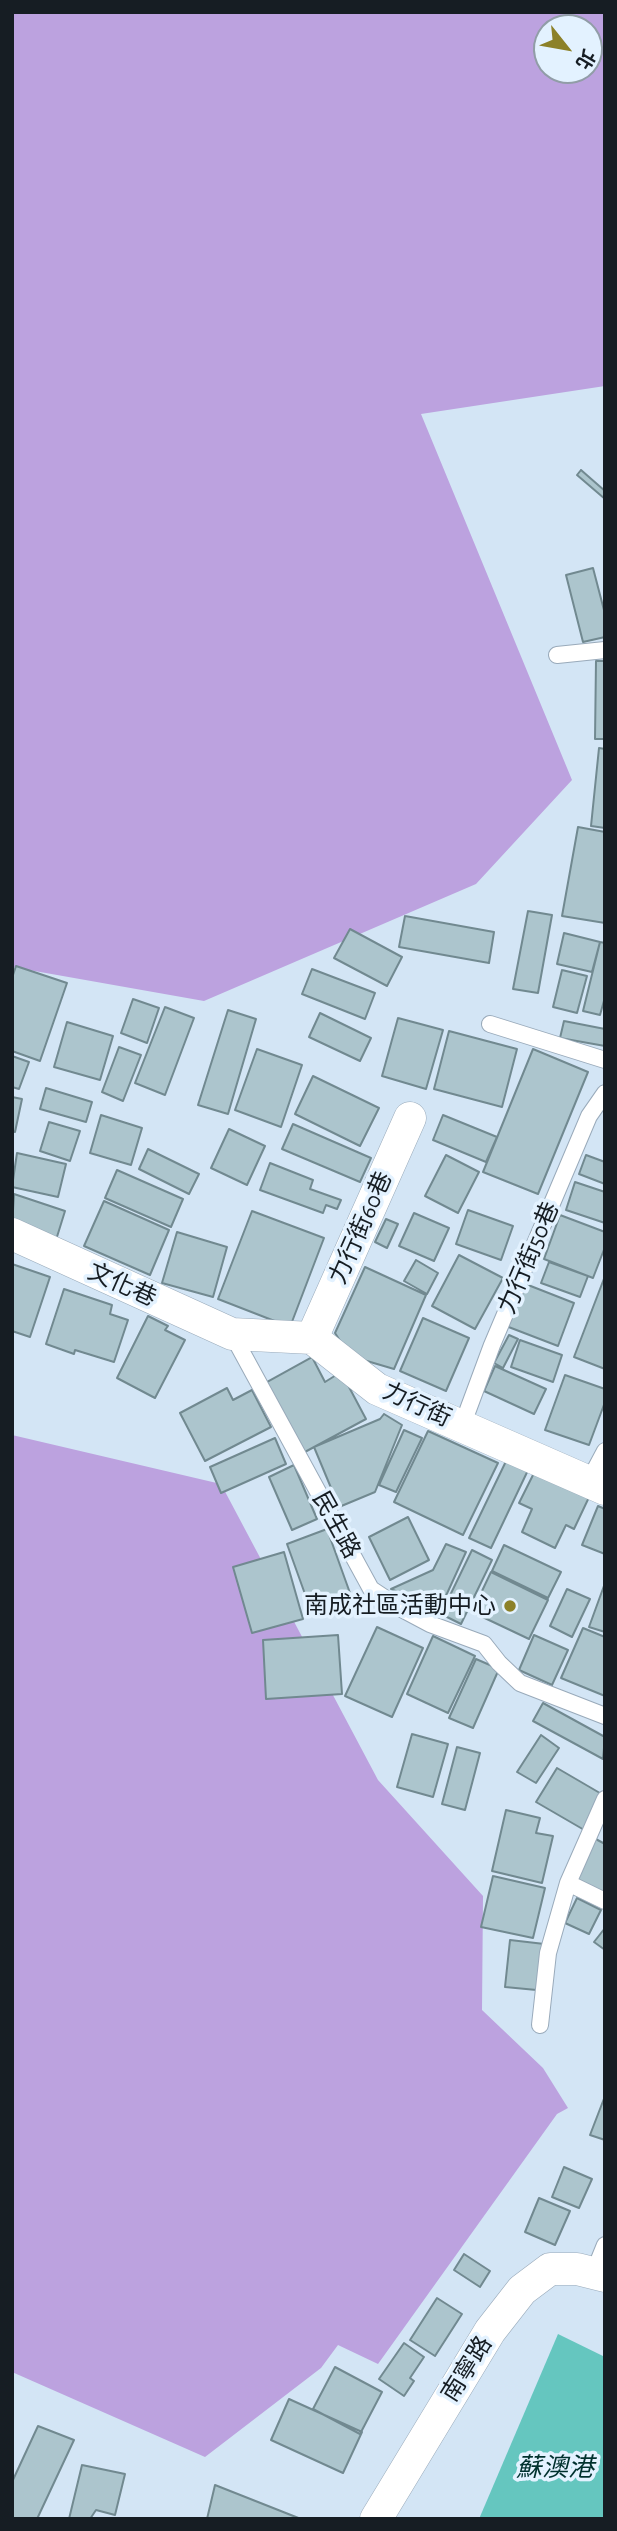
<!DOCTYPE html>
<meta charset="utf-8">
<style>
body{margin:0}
#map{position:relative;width:617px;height:2531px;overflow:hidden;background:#d3e5f5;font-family:"Alegreya Sans","Noto Sans TC",sans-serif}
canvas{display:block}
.frame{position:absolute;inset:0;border:14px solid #161d23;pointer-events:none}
.north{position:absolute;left:533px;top:14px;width:70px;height:70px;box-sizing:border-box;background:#e3f2ff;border:2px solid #919da7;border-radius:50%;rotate:121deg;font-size:19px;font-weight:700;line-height:28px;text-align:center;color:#161d23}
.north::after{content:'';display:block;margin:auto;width:24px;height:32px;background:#8c8129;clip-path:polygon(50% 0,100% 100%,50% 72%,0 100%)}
</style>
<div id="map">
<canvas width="617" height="2531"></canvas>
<div class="frame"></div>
<div class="north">北</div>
</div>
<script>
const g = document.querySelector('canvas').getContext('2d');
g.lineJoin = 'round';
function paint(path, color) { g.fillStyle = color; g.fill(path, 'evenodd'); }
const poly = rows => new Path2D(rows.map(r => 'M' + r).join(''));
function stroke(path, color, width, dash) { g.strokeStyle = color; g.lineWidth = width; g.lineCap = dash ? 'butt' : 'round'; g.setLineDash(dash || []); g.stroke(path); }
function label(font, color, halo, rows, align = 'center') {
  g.font = font + ' "Alegreya Sans","Noto Sans TC",sans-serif'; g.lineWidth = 7; g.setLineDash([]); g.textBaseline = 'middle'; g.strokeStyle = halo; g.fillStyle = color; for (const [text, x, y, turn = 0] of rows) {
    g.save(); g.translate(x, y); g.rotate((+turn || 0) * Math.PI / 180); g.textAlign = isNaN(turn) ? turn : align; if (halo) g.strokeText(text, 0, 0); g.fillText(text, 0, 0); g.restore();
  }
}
const green = poly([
 [12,12,605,12,605,386,421,414,572,780,476,884,204,1001,12,967],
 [547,28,589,28,589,70,547,70],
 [12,1435,221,1484,378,1780,483,1896,482,2010,543,2068,568,2108,557,2114,378,2364,338,2345,321,2368,205,2457,12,2372]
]);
const water = poly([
 [558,2334,605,2357,605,2519,479,2519]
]);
const building = poly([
 [581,470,605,491,605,499,577,475,581,470],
 [593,568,605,614,605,637,583,642,566,575,593,568],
 [596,661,605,661,605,739,595,739,596,661],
 [599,748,605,749,605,828,591,826,599,748],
 [578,827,605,832,605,923,562,916,578,827],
 [528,911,552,915,538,993,513,989,528,911],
 [405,916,494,932,489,963,399,947,405,916],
 [350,929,402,957,387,986,334,958,350,929],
 [564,933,600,942,592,972,557,964,564,933],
 [600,942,605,943,605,997,600,1015,583,1011,600,942],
 [16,966,67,983,40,1061,12,1051,12,978,16,966],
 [312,969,375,993,365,1019,302,994,312,969],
 [562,970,587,976,577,1013,553,1007,562,970],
 [133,999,159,1008,147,1043,121,1033,133,999],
 [165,1007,194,1018,165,1095,135,1083,165,1007],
 [228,1010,256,1019,228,1114,198,1105,228,1010],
 [320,1013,371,1038,360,1061,309,1037,320,1013],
 [398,1018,443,1030,426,1089,382,1076,398,1018],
 [564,1021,605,1029,605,1046,560,1038,564,1021],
 [67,1022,113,1036,100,1080,54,1067,67,1022],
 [449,1031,517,1049,502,1107,434,1089,449,1031],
 [119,1047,141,1055,123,1101,102,1092,119,1047],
 [257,1049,302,1065,281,1127,235,1110,257,1049],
 [533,1049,588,1072,538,1194,483,1172,533,1049],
 [12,1056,29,1062,19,1089,12,1087,12,1056],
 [313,1076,379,1108,360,1146,295,1114,313,1076],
 [46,1088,92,1102,86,1122,40,1109,46,1088],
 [12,1097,22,1099,15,1132,12,1131,12,1097],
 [101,1115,142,1128,131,1165,90,1153,101,1115],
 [443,1115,497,1137,486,1162,433,1140,443,1115],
 [49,1122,80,1131,70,1161,40,1151,49,1122],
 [293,1124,371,1158,360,1182,282,1149,293,1124],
 [229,1129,265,1146,247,1185,211,1168,229,1129],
 [148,1149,199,1174,189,1194,139,1169,148,1149],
 [17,1153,66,1164,58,1197,12,1187,17,1153],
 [446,1155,479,1172,458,1213,425,1196,446,1155],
 [586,1155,605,1162,605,1184,579,1174,586,1155],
 [270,1163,313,1180,310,1189,341,1200,337,1209,326,1205,323,1213,260,1190,270,1163],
 [117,1170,183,1199,171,1227,105,1198,117,1170],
 [575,1182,605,1192,605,1223,566,1210,575,1182],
 [14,1194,65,1211,56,1240,12,1227,14,1194],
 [104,1201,169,1230,150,1275,84,1246,104,1201],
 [468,1210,513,1226,501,1260,456,1244,468,1210],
 [252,1211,324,1238,290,1327,218,1299,252,1211],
 [414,1213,449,1228,434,1261,399,1246,414,1213],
 [560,1215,605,1232,605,1247,593,1278,544,1259,560,1215],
 [386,1219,398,1224,387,1248,375,1242,386,1219],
 [177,1232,227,1247,213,1297,162,1283,177,1232],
 [459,1255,503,1278,475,1329,432,1306,459,1255],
 [416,1260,438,1273,427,1294,404,1281,416,1260],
 [549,1262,588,1276,580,1297,541,1283,549,1262],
 [12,1264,50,1277,30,1337,12,1331,12,1264],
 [365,1267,426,1295,394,1369,350,1356,335,1333,365,1267],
 [605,1276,605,1369,574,1357,605,1276],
 [523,1283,574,1303,558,1346,506,1326,523,1283],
 [64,1289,112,1305,110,1314,128,1320,114,1362,75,1350,74,1354,46,1344,64,1289],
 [148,1316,168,1326,165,1330,185,1340,155,1398,117,1378,148,1316],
 [423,1318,469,1338,446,1391,400,1371,423,1318],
 [509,1335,518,1339,503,1368,494,1363,509,1335],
 [520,1340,562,1355,553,1382,511,1367,520,1340],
 [312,1357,325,1382,341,1372,366,1419,303,1453,265,1383,312,1357],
 [495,1366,546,1389,534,1414,484,1391,495,1366],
 [565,1375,605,1389,605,1402,589,1445,545,1430,565,1375],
 [227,1388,233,1400,252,1390,271,1427,205,1461,180,1413,227,1388],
 [384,1414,402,1425,375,1492,339,1507,314,1447,380,1419,384,1414],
 [404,1430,422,1438,396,1492,379,1485,404,1430],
 [428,1431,498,1463,463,1535,394,1502,428,1431],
 [275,1438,286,1464,221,1493,210,1467,275,1438],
 [509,1455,530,1466,491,1548,469,1538,509,1455],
 [294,1465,317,1519,292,1530,269,1477,294,1465],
 [537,1467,591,1493,574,1529,566,1525,555,1548,522,1532,532,1509,519,1503,537,1467],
 [598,1506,605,1509,605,1554,582,1545,598,1506],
 [408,1517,429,1560,390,1580,369,1537,408,1517],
 [327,1529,350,1593,310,1608,287,1544,327,1529],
 [446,1544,466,1552,439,1611,391,1589,433,1570,446,1544],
 [504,1545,561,1572,548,1598,492,1571,504,1545],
 [472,1550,492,1560,461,1624,441,1614,472,1550],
 [284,1552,303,1619,252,1633,233,1567,284,1552],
 [491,1572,548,1600,529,1639,472,1612,491,1572],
 [605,1583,605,1632,589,1627,605,1583],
 [567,1589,590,1599,572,1637,550,1626,567,1589],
 [377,1627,423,1648,392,1717,345,1696,377,1627],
 [583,1628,605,1637,605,1696,561,1678,583,1628],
 [338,1635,342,1694,266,1699,263,1640,338,1635],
 [534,1635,568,1650,552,1685,519,1670,534,1635],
 [433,1636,475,1656,448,1713,407,1694,433,1636],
 [476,1659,499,1669,473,1728,449,1718,476,1659],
 [543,1703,605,1737,603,1759,533,1721,543,1703],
 [412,1734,448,1744,433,1797,397,1787,412,1734],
 [541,1735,559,1748,536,1783,517,1772,541,1735],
 [457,1747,480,1753,465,1810,442,1804,457,1747],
 [557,1768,605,1796,586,1831,536,1802,557,1768],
 [506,1810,540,1818,536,1833,553,1836,542,1883,492,1871,506,1810],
 [592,1837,605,1844,605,1893,571,1878,592,1837],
 [493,1876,545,1888,533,1938,481,1927,493,1876],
 [577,1898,601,1910,589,1934,565,1923,577,1898],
 [605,1928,605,1950,594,1942,605,1928],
 [510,1940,553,1945,547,1991,505,1987,510,1940],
 [605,2096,605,2140,590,2135,605,2096],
 [564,2167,592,2179,579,2208,552,2197,564,2167],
 [539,2198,570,2211,555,2245,525,2232,539,2198],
 [464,2254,490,2271,480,2287,454,2270,464,2254],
 [437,2298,462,2314,435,2356,410,2340,437,2298],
 [404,2343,424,2357,410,2378,414,2381,404,2396,379,2379,404,2343],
 [335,2367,382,2392,360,2434,313,2409,335,2367],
 [289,2399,362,2432,343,2473,271,2440,289,2399],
 [38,2426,74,2440,37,2519,12,2519,12,2482,38,2426],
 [82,2465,125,2474,115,2515,96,2510,90,2519,69,2519,82,2465],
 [215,2485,301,2519,207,2519,215,2485]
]);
const service = poly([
 [557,655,605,650],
 [490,1024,605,1060],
 [232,1334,371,1589,398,1607,430,1624,484,1644,499,1663,520,1683,605,1716],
 [462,1426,492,1345,589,1116,605,1093],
 [589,1481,605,1451],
 [568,1883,605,1901],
 [540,2025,548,1953,568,1883,605,1799],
 [594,2272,605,2245]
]);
const minor = poly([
 [12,1234,232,1334,312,1338,377,1389,605,1489],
 [312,1338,410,1118],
 [376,2519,490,2331,522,2290,550,2269,577,2269,605,2276]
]);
const markers = [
 [510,1606,7,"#8c8129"]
];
const streetNames = [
 ["力行街60巷",361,1228,-66],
 ["力行街50巷",529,1258,-67],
 ["文化巷",122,1285,24],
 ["力行街",417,1405,25],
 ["民生路",336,1525,61],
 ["南寧路",467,2369,-58]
];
const poiNames = [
 ["南成社區活動中心",496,1606]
];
const waterNames = [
 ["蘇澳港",555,2468]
];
paint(green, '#bca2df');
paint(water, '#65c6bf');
paint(building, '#acc5cd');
stroke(building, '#718990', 2);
stroke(service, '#99aaba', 18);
stroke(minor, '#99aaba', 33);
stroke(service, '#fff', 16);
stroke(minor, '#fff', 32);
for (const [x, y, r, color] of markers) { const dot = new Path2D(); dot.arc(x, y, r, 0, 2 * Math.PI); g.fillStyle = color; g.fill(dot); stroke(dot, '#e3f2ff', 2.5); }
label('24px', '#161d23', '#e3f2ff', streetNames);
label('24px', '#161d23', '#e3f2ff', poiNames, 'right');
label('italic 26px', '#00312e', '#e3f2ff', waterNames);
</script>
